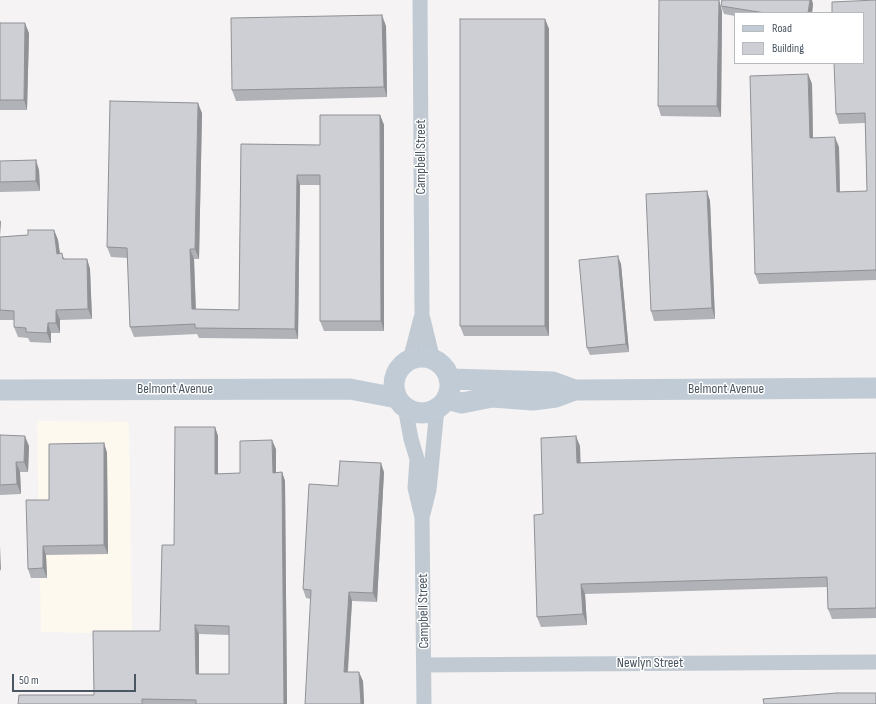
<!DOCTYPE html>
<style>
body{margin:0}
#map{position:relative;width:876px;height:704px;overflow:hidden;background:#f5f3f3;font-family:"Sofia Sans Condensed",sans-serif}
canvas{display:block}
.legend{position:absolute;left:734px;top:12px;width:130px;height:52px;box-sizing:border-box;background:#fff;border:1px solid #b7bbc0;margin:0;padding:5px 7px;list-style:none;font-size:12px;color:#4a5661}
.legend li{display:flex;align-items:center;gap:8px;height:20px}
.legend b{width:20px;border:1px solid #b7bbc0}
.scale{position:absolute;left:12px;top:674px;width:124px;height:18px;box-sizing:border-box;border:2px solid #4a5661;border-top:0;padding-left:5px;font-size:12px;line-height:14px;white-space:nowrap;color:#4a5661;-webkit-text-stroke:3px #fff;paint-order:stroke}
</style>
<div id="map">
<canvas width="876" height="704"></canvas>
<ul class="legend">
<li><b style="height:5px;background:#c1cbd6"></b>Road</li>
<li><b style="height:11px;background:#cdcfd5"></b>Building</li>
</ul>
<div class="scale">50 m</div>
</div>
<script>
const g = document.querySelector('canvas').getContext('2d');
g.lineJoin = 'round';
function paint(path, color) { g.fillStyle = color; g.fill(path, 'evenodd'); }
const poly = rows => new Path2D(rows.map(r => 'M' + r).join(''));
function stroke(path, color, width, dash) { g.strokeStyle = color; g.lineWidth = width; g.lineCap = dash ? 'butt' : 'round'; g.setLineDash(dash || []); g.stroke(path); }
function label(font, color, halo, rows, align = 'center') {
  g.font = font + ' "Sofia Sans Condensed",sans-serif'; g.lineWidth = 3; g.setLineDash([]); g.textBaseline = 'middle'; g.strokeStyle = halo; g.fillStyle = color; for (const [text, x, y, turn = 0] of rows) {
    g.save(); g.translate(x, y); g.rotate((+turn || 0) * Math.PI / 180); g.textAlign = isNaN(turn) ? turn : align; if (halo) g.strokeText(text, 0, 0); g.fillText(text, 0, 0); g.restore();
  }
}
const commercial = poly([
 [37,421,129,422,132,634,41,632]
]);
const minor = poly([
 [420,0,422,315,433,360],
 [410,360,421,318],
 [405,407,411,439,417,459,415,488,422,517,424,704],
 [423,514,429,490,437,409],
 [424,665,876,662]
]);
const secondary = poly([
 '394 385a28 28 0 1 1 56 0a28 28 0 1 1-56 0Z',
 [449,379,553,382,575,390],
 [0,390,350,389,397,398],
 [446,399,462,403,492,397,533,400,556,397,575,390,578,390,876,388]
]);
const wall = poly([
 [876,0,876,280,759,284,755,274,808,74,812,84,813,138,839,147,840,192,867,191,865,123,839,124,836,114],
 [813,4,812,13,735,13,735,16,724,14,721,6],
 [722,11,721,117,661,116,658,106],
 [545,19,549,29,549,336,464,336,460,326],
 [0,23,29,33,27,110,0,110],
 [386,26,387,97,236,101,232,90],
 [202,113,199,259,194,259,196,309,239,310,241,144,320,145,380,115,384,125,384,331,324,331,320,321,320,185,300,185,298,339,199,338,197,334,134,337,130,327,128,258,111,257,107,247],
 [0,161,39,170,40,191,0,192],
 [707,191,710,201,715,319,654,321,651,311],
 [54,230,58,240,60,253,65,259,87,259,90,269,92,319,60,320,60,333,51,333,51,343,30,342,28,338,18,337,14,327,14,320,0,320,0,237,28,235],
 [621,264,629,352,590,355,587,348],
 [215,427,218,436,218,474,240,473,276,449,276,473,282,472,285,481,287,704,18,704,94,695,160,631,174,545],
 [199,634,229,635,229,674,199,674],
 [0,435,29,446,28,472,20,472,21,494,0,495],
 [104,443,107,453,108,554,46,555,47,578,31,578,28,569,49,500],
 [580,446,580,463,876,453,876,618,832,619,828,609,827,587,585,594,587,625,541,627,537,617,543,514],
 [384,472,377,602,352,601,348,672,363,681,364,704,311,599,306,598,303,589,338,486]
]);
const shadedWall = poly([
 [719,0,722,11,721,117,717,106],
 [810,0,812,0,813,4,812,13,808,13],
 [382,15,386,26,387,97,384,87],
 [545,19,549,29,549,336,545,326],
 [25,23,29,33,27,110,24,100],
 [808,74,812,84,813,148,810,138],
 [198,103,202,113,199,259,195,249],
 [380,115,384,125,384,331,381,321],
 [835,137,839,147,840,202,837,192],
 [36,160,39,170,40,191,36,181],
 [297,175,300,185,298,339,295,329],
 [707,191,710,201,715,319,712,308],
 [0,220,1,222,0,236],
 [54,230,58,240,61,263,57,254],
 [190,249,194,259,196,319,192,309],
 [618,256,621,264,629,352,626,344],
 [87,259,90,269,92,319,88,309],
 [56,310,60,320,60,333,56,323],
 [48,323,51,333,51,343,47,333],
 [215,427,218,436,218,483,215,474],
 [25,436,29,446,28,472,24,462],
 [576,436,580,446,581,473,577,463],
 [272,440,276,449,276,482,273,473],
 [104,443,107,453,108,554,104,545],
 [16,462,20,472,21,494,17,484],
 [381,463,384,472,377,602,373,593],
 [282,472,285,481,287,704,284,704],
 [0,545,0,546,1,571,0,569],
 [43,546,46,555,47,578,43,568],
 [581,584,585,594,587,625,583,614],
 [349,592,352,601,347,681,344,672],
 [195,625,199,634,199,683,196,674],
 [359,672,363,681,364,704,361,704]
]);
const building = poly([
 [659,0,719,0,717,106,658,106,659,0],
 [722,0,810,0,808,13,765,13,721,6,722,0],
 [876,0,876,270,755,274,750,76,808,74,810,138,835,137,837,192,867,191,865,113,836,114,834,63,863,63,863,13,832,13,832,2,876,0],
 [382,15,384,87,232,90,231,18,382,15],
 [460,19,545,19,545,326,460,326,460,19],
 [0,23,25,23,24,100,0,100,0,23],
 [110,101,198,103,195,249,190,249,192,309,239,310,241,144,320,145,320,115,380,115,381,321,320,321,320,175,297,175,295,329,195,328,195,324,130,327,127,248,107,247,110,101],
 [36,160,36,181,0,182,0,161,36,160],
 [707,191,712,308,651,311,646,194,707,191],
 [28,230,54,230,57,254,62,253,63,259,87,259,88,309,56,310,56,323,48,323,47,333,26,332,26,328,14,327,14,311,0,310,0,237,28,235,28,230],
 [618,256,626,344,587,348,579,260,618,256],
 [175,427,215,427,215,474,240,473,240,441,272,440,273,473,282,472,284,704,196,704,196,700,142,699,142,704,18,704,19,695,94,695,93,631,160,631,162,545,174,545,175,427],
 [195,625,229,626,229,674,196,674,195,625],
 [0,435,25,436,24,462,16,462,17,484,0,485,0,435],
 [576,436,577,463,876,453,876,608,828,609,827,577,581,584,583,614,537,617,534,515,543,514,541,438,576,436],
 [104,443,104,545,43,546,43,568,28,569,26,500,49,500,49,444,104,443],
 [340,461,381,463,373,593,349,592,344,672,359,672,361,704,305,704,311,590,303,589,309,484,338,486,340,461],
 [837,693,876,693,876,704,764,704,763,699,837,693]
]);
const streetNames = [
 ["Campbell Street",421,157,-90],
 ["Belmont Avenue",175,389],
 ["Belmont Avenue",726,389],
 ["Campbell Street",424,611,-91],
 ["Newlyn Street",650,663]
];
paint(commercial, '#fdf9ef');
stroke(minor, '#c1cad2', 15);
stroke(secondary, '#c1cbd6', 21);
paint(wall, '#b0b2b7');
paint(shadedWall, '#909195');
paint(building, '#cdcfd5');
stroke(building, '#909195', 1);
label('14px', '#4a5661', '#fff', streetNames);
</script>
